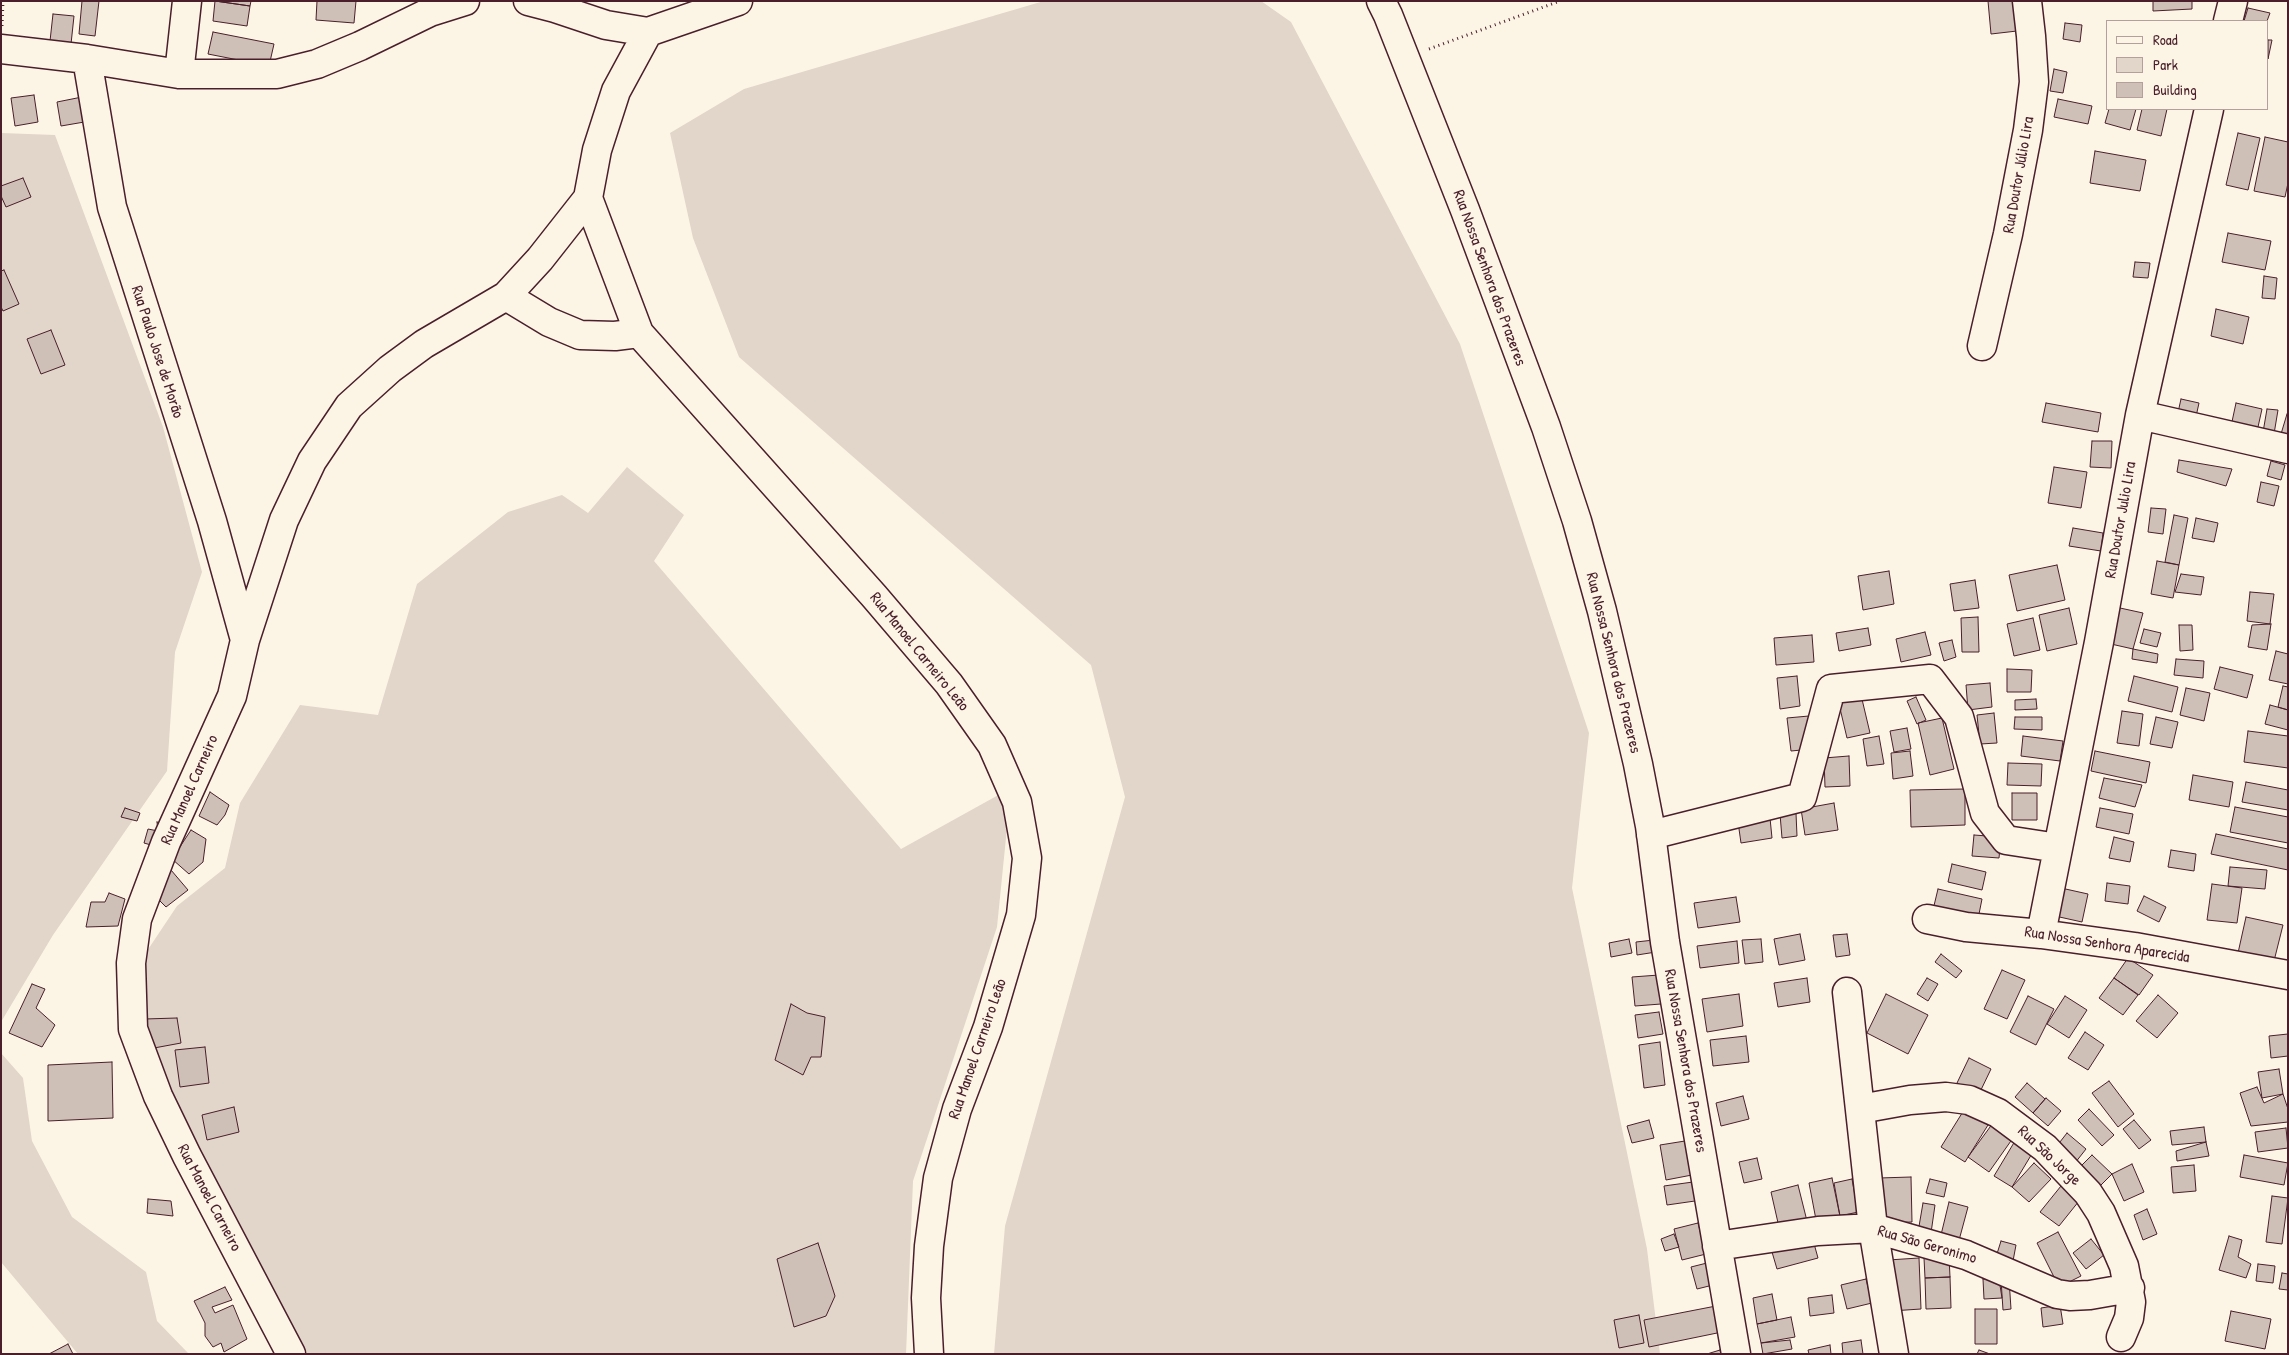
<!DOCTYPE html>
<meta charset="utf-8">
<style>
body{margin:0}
#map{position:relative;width:2289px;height:1355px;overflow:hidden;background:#fcf5e5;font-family:"Patrick Hand",sans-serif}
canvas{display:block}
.frame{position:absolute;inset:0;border:2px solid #4a1f2b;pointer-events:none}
.legend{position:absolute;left:2106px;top:20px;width:162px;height:90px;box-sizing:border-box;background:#fcf5e5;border:1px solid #b59f9b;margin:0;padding:6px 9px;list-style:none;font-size:15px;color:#4a1f2b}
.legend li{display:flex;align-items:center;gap:10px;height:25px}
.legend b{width:25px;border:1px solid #b59f9b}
</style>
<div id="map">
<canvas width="2289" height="1355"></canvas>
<div class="frame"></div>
<ul class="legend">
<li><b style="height:6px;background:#fcf5e5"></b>Road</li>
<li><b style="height:14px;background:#e2d5ca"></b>Park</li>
<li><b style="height:14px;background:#cfc0b7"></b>Building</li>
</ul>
</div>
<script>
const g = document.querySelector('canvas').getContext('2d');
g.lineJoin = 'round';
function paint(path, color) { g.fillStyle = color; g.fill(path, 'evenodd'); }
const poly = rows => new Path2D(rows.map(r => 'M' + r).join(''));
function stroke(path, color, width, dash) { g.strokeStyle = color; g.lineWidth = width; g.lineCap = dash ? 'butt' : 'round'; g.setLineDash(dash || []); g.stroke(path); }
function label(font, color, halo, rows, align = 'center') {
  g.font = font + ' "Patrick Hand",sans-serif'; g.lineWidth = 4.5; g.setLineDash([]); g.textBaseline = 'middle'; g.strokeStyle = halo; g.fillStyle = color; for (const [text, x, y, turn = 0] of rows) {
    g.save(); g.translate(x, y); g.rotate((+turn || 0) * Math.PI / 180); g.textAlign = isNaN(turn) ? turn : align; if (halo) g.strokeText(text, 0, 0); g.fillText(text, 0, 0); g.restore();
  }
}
const green = poly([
 [1044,1,1261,1,1291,22,1460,344,1589,733,1572,888,1647,1249,1660,1354,994,1354,1005,1226,1125,797,1091,665,739,357,693,238,670,133,744,89],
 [1,133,55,135,163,427,202,572,175,652,167,771,53,935,1,1022],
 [627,467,684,515,654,561,901,849,1011,788,997,927,913,1181,906,1354,300,1354,152,1056,140,992,139,963,177,906,225,868,240,803,300,705,378,715,417,584,508,512,562,495,588,513],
 [1,1053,23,1078,32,1141,72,1217,146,1272,157,1321,189,1354,78,1354,1,1262]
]);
const building = poly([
 [82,1,99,1,95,36,79,34,82,1],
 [215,1,251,1,250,6,215,1],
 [215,1,250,6,247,26,213,21,215,1],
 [317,1,356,1,354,23,316,20,317,1],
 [1988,1,2014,1,2017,31,1991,34,1988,1],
 [2153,1,2192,1,2192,9,2153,11,2153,1],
 [2248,8,2270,13,2267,21,2244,21,2248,8],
 [53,14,74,16,71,44,50,41,53,14],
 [2065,23,2082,25,2080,42,2063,39,2065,23],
 [213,32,274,44,269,66,208,54,213,32],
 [2268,40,2272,40,2268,59,2268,40],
 [2054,69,2067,72,2063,93,2050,91,2054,69],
 [34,95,38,122,15,126,11,98,34,95],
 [92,95,96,120,61,126,57,102,92,95],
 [2058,99,2092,106,2088,124,2054,117,2058,99],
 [2109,109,2136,109,2130,130,2105,123,2109,109],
 [2142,109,2167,109,2161,136,2137,130,2142,109],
 [2238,133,2260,138,2248,190,2226,185,2238,133],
 [2265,137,2288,142,2288,183,2285,197,2254,191,2265,137],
 [2095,151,2146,160,2140,191,2090,183,2095,151],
 [23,178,31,197,6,207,1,196,1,186,23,178],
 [2228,233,2271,241,2265,270,2222,262,2228,233],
 [2135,262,2150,263,2148,278,2133,277,2135,262],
 [4,270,19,304,3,311,1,307,1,271,4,270],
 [2264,276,2277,278,2275,299,2262,298,2264,276],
 [2216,309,2249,317,2243,344,2211,336,2216,309],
 [51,330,65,365,41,374,27,339,51,330],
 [2181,399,2199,403,2195,421,2177,417,2181,399],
 [2046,403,2101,413,2098,432,2042,422,2046,403],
 [2236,403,2262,409,2256,436,2230,431,2236,403],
 [2267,409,2278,410,2273,440,2262,438,2267,409],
 [2287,414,2288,414,2288,446,2278,444,2287,414],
 [2092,441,2112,441,2111,468,2090,467,2092,441],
 [2179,460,2232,469,2226,486,2177,472,2179,460],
 [2271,461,2285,465,2281,480,2267,476,2271,461],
 [2054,467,2087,472,2081,508,2048,503,2054,467],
 [2261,482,2279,486,2274,506,2257,502,2261,482],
 [2151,508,2166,509,2163,534,2148,532,2151,508],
 [2174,515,2188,518,2179,565,2165,562,2174,515],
 [2196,518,2218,523,2214,542,2192,538,2196,518],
 [2073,528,2103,533,2101,551,2069,546,2073,528],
 [2157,561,2179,565,2173,598,2151,594,2157,561],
 [2057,565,2065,600,2017,611,2009,575,2057,565],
 [1889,571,1894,604,1863,610,1858,576,1889,571],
 [2181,574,2204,577,2201,595,2175,592,2181,574],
 [1975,580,1979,608,1954,611,1950,584,1975,580],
 [2250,592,2274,594,2270,624,2247,621,2250,592],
 [2069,608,2077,644,2047,651,2039,615,2069,608],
 [2120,608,2143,613,2133,649,2111,644,2120,608],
 [1978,617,1979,652,1962,652,1961,618,1978,617],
 [2033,618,2040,650,2014,656,2007,624,2033,618],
 [2271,624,2267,650,2248,647,2252,625,2271,624],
 [2179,625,2192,625,2193,650,2180,651,2179,625],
 [1868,628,1871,645,1839,651,1836,633,1868,628],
 [2144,629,2161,633,2157,647,2140,643,2144,629],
 [1925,632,1931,655,1901,662,1896,639,1925,632],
 [1812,635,1814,662,1776,665,1774,638,1812,635],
 [1952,640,1956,657,1944,661,1939,643,1952,640],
 [2133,649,2158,654,2157,663,2132,659,2133,649],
 [2276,651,2288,654,2288,684,2269,680,2276,651],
 [2176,659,2204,661,2203,678,2174,675,2176,659],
 [2220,667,2253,675,2247,698,2214,689,2220,667],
 [2007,669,2032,670,2031,692,2007,692,2007,669],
 [1797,676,1800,706,1780,709,1777,678,1797,676],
 [2134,676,2178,687,2172,712,2128,701,2134,676],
 [1990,683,1992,707,1968,710,1966,685,1990,683],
 [2283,686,2288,687,2288,710,2278,707,2283,686],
 [2186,688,2210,693,2204,721,2180,715,2186,688],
 [1861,695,1870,733,1847,738,1838,700,1861,695],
 [1916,697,1926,720,1917,724,1907,701,1916,697],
 [2036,699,2037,709,2015,710,2015,700,2036,699],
 [2270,705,2288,710,2288,730,2265,724,2270,705],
 [2122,711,2143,714,2139,746,2117,743,2122,711],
 [1994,713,1997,743,1980,744,1977,715,1994,713],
 [1809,716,1812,749,1791,751,1787,718,1809,716],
 [2015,717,2042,717,2042,730,2014,729,2015,717],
 [2156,717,2178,722,2172,748,2150,744,2156,717],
 [1942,718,1954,769,1930,775,1918,723,1942,718],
 [1907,728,1911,749,1894,752,1890,731,1907,728],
 [2248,731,2288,736,2288,768,2244,762,2248,731],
 [1879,736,1884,764,1867,766,1863,739,1879,736],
 [2023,736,2063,741,2060,761,2021,756,2023,736],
 [1910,751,1913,776,1893,779,1891,753,1910,751],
 [2095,751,2150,762,2146,783,2091,771,2095,751],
 [1849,756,1850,786,1825,787,1824,758,1849,756],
 [2008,763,2042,764,2041,786,2007,785,2008,763],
 [2193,775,2233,782,2229,807,2189,800,2193,775],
 [2104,778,2142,785,2135,807,2099,798,2104,778],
 [2246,782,2288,790,2288,810,2242,802,2246,782],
 [1965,789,1965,825,1911,827,1910,790,1965,789],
 [210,792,229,805,225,815,217,825,199,816,210,792],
 [2012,793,2037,793,2037,820,2012,820,2012,793],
 [1834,803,1838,830,1805,835,1801,809,1834,803],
 [2235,807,2288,817,2288,843,2230,832,2235,807],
 [125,808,140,813,137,821,121,817,125,808],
 [2100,808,2133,814,2129,834,2096,827,2100,808],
 [1796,813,1797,836,1782,838,1780,814,1796,813],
 [1770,818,1772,838,1741,843,1738,822,1770,818],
 [157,822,166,825,158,847,144,843,148,829,158,831,157,822],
 [191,830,206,839,203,862,189,874,172,859,191,830],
 [2216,834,2288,849,2288,870,2211,854,2216,834],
 [1974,835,2001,837,1999,858,1972,856,1974,835],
 [2114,837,2134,842,2130,862,2109,858,2114,837],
 [2171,850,2196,854,2194,871,2168,867,2171,850],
 [1952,864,1986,872,1982,890,1948,882,1952,864],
 [2230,867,2267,870,2265,889,2228,886,2230,867],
 [171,870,188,890,166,907,152,893,171,870],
 [2107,883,2130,886,2128,904,2105,901,2107,883],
 [2212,884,2242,888,2237,923,2207,920,2212,884],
 [2061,888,2088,894,2082,922,2055,916,2061,888],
 [1938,889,1982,899,1977,924,1932,914,1938,889],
 [109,893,125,899,118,926,86,927,91,902,105,902,109,893],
 [2144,896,2166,907,2159,922,2137,911,2144,896],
 [1736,897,1740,922,1698,928,1694,903,1736,897],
 [2246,917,2283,925,2274,961,2238,953,2246,917],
 [1800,934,1805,960,1779,965,1774,939,1800,934],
 [1847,934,1850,955,1836,957,1833,935,1847,934],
 [1629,939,1632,953,1611,957,1609,943,1629,939],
 [1761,939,1763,962,1745,964,1742,940,1761,939],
 [1654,940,1656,952,1637,955,1636,942,1654,940],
 [1737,941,1739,963,1700,968,1697,946,1737,941],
 [1941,954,1962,971,1956,978,1935,962,1941,954],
 [2128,958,2153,975,2139,995,2114,978,2128,958],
 [2002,970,2025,980,2007,1019,1984,1009,2002,970],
 [1659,975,1661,1004,1635,1006,1632,977,1659,975],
 [1807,978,1810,1002,1778,1007,1774,983,1807,978],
 [1927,978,1938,984,1928,1001,1917,994,1927,978],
 [2114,978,2138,995,2123,1015,2099,998,2114,978],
 [32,984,45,989,36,1008,55,1025,42,1047,9,1033,32,984],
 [1739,994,1743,1026,1707,1032,1702,999,1739,994],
 [1886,994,1928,1015,1908,1054,1867,1033,1886,994],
 [2158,995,2178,1013,2157,1038,2136,1021,2158,995],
 [2028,996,2054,1009,2036,1045,2010,1032,2028,996],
 [2065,996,2087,1010,2069,1038,2047,1024,2065,996],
 [791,1004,807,1013,825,1017,821,1057,811,1057,803,1075,775,1060,791,1004],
 [1659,1012,1663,1034,1638,1038,1635,1015,1659,1012],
 [177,1018,181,1043,154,1048,145,1019,177,1018],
 [2085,1032,2104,1045,2088,1070,2068,1058,2085,1032],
 [2288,1034,2288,1056,2271,1058,2269,1036,2288,1034],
 [1746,1036,1749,1062,1713,1066,1710,1040,1746,1036],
 [1660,1042,1665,1085,1644,1088,1639,1045,1660,1042],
 [205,1047,209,1083,180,1087,175,1050,205,1047],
 [1969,1058,1991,1069,1979,1094,1957,1083,1969,1058],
 [112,1062,113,1118,48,1121,48,1065,112,1062],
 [2279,1069,2283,1094,2262,1098,2258,1072,2279,1069],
 [2109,1081,2134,1114,2118,1127,2092,1093,2109,1081],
 [2027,1083,2045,1099,2033,1113,2015,1097,2027,1083],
 [2257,1087,2264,1103,2283,1094,2288,1109,2288,1122,2251,1126,2240,1093,2257,1087],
 [1743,1096,1749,1119,1721,1126,1716,1103,1743,1096],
 [2046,1098,2061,1111,2048,1126,2033,1113,2046,1098],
 [234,1107,239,1132,207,1140,202,1115,234,1107],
 [2089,1109,2114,1135,2102,1146,2078,1120,2089,1109],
 [1964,1110,1988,1125,1965,1162,1941,1147,1964,1110],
 [1649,1120,1654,1138,1632,1143,1627,1126,1649,1120],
 [2134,1120,2151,1140,2139,1149,2123,1129,2134,1120],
 [1993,1123,2013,1138,1989,1172,1968,1157,1993,1123],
 [2204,1127,2206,1142,2172,1145,2170,1131,2204,1127],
 [2286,1128,2288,1148,2258,1152,2255,1132,2286,1128],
 [2067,1133,2086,1149,2075,1163,2056,1147,2067,1133],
 [1685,1141,1692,1175,1666,1180,1660,1145,1685,1141],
 [2015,1141,2033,1152,2012,1187,1994,1176,2015,1141],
 [2206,1142,2209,1156,2177,1161,2176,1151,2206,1142],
 [2092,1155,2112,1174,2097,1189,2077,1170,2092,1155],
 [2244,1155,2288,1163,2284,1185,2240,1177,2244,1155],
 [1757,1158,1762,1179,1744,1183,1739,1162,1757,1158],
 [2034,1163,2051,1179,2029,1202,2012,1187,2034,1163],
 [2132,1164,2144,1192,2124,1201,2112,1174,2132,1164],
 [2194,1165,2196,1191,2173,1193,2171,1167,2194,1165],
 [1911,1177,1912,1222,1880,1223,1879,1178,1911,1177],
 [1832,1178,1841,1221,1817,1225,1809,1183,1832,1178],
 [1852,1179,1858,1212,1840,1216,1834,1183,1852,1179],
 [1930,1179,1947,1183,1944,1197,1926,1193,1930,1179],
 [1693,1182,1695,1201,1667,1205,1664,1186,1693,1182],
 [1798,1185,1809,1229,1781,1236,1771,1192,1798,1185],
 [2061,1186,2079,1201,2059,1226,2040,1212,2061,1186],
 [2272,1196,2288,1198,2282,1244,2266,1242,2272,1196],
 [148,1199,171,1201,173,1216,147,1213,148,1199],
 [1949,1202,1968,1207,1958,1244,1940,1239,1949,1202],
 [1923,1203,1935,1205,1930,1240,1917,1238,1923,1203],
 [2147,1209,2157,1234,2143,1240,2134,1215,2147,1209],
 [1698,1223,1706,1254,1682,1260,1674,1229,1698,1223],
 [2058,1232,2081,1276,2059,1287,2037,1243,2058,1232],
 [1674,1234,1679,1247,1665,1251,1661,1239,1674,1234],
 [2229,1236,2242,1240,2238,1257,2251,1264,2246,1278,2219,1270,2229,1236],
 [2091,1239,2104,1255,2086,1269,2073,1253,2091,1239],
 [1813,1240,1818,1258,1777,1269,1772,1252,1813,1240],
 [2001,1241,2016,1245,2013,1261,1996,1257,2001,1241],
 [818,1243,835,1296,826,1316,794,1327,777,1259,818,1243],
 [1949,1256,1950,1277,1925,1278,1924,1258,1949,1256],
 [1919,1258,1921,1309,1891,1311,1888,1260,1919,1258],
 [1707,1263,1713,1285,1697,1289,1691,1267,1707,1263],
 [2258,1264,2275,1266,2273,1283,2256,1281,2258,1264],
 [2282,1273,2288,1274,2288,1290,2279,1289,2282,1273],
 [1950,1277,1951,1308,1926,1309,1925,1278,1950,1277],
 [1866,1279,1872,1303,1847,1309,1841,1285,1866,1279],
 [1983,1279,1999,1279,2002,1298,1984,1299,1983,1279],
 [2009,1279,2011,1309,2003,1310,2001,1280,2009,1279],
 [225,1287,232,1300,212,1307,215,1313,233,1305,247,1339,224,1352,221,1343,213,1347,205,1336,205,1323,194,1301,225,1287],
 [1772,1294,1777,1320,1757,1324,1753,1298,1772,1294],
 [1832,1295,1834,1313,1810,1316,1808,1298,1832,1295],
 [2060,1305,2063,1324,2043,1327,2041,1308,2060,1305],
 [1716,1306,1722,1332,1649,1347,1644,1320,1716,1306],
 [1975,1309,1997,1309,1997,1344,1975,1344,1975,1309],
 [2231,1311,2271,1319,2265,1349,2225,1341,2231,1311],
 [1639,1315,1644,1343,1619,1348,1614,1320,1639,1315],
 [1791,1317,1795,1337,1761,1343,1757,1324,1791,1317],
 [1790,1340,1792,1349,1763,1354,1761,1343,1790,1340],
 [1861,1340,1863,1354,1843,1354,1842,1343,1861,1340],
 [68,1344,73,1354,49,1354,68,1344],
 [1830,1345,1831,1354,1809,1354,1808,1350,1830,1345],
 [1720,1350,1721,1354,1707,1354,1720,1350],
 [1979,1350,1990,1354,1977,1354,1979,1350]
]);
const path = poly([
 [2,26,3,1],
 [1429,49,1560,1]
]);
const minor = poly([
 [528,1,555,8,606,25,648,32,738,1],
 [1381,1,1388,15,1465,210,1546,427,1577,521,1602,611,1638,764,1650,826,1665,942,1736,1354],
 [2228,21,2233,1],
 [648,32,616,91,597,150,588,198,639,333,874,596,949,684,992,745,1017,802,1027,858,1021,915,988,1027,957,1109,938,1178,929,1246,926,1298,929,1354],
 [1,49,87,59,179,74,277,74,317,64,360,46,430,12,465,1],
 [87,59,112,207,212,521,245,640],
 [179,74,187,1],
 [506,296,549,322,580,335,615,336,639,333],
 [1982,346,2008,234,2028,130,2034,82,2031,36,2027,1],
 [2140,415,2288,449],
 [1651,835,1802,797,1831,689,1930,679,1959,717,1985,813,2006,840,2058,848],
 [1927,919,1966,927,2041,934,2135,947,2288,975],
 [2041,934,2099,642,2140,415,2209,109],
 [1847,992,1873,1228,1894,1354],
 [1860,1109,1910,1100,1946,1097,1969,1100,1998,1113,2045,1148,2088,1193,2101,1213,2124,1266,2131,1302,2129,1318,2121,1337],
 [1717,1246,1818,1231,1873,1228,1966,1255,2057,1294,2070,1296,2090,1295,2130,1288],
 [291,1354,187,1156,158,1096,133,1029,131,963,137,919,166,842,232,696,245,640,284,520,312,461,349,406,390,369,424,344,506,296,540,259,588,198]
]);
const streetNames = [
 ["Rua Doutor Júlio Lira",2019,175,-80],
 ["Rua Nossa Senhora dos Prazeres",1489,278,70],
 ["Rua Paulo Jose de Morão",157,352,72],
 ["Rua Doutor Julio Lira",2121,520,-80],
 ["Rua Manoel Carneiro Leão",919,652,51],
 ["Rua Nossa Senhora dos Prazeres",1613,663,76],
 ["Rua Manoel Carneiro",190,790,-66],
 ["Rua Nossa Senhora Aparecida",2107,945,9],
 ["Rua Manoel Carneiro Leão",978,1049,-71],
 ["Rua Nossa Senhora dos Prazeres",1685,1061,80],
 ["Rua São Jorge",2049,1156,43],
 ["Rua Manoel Carneiro",209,1198,62],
 ["Rua São Geronimo",1927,1245,16]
];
paint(green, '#e2d5ca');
paint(building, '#cfc0b7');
stroke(building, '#4a1f2b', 1);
stroke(minor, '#4a1f2b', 31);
stroke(path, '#4a1f2b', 3, [1, 4]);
stroke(minor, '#fcf5e5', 28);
label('16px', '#4a1f2b', '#fcf5e5', streetNames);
</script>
